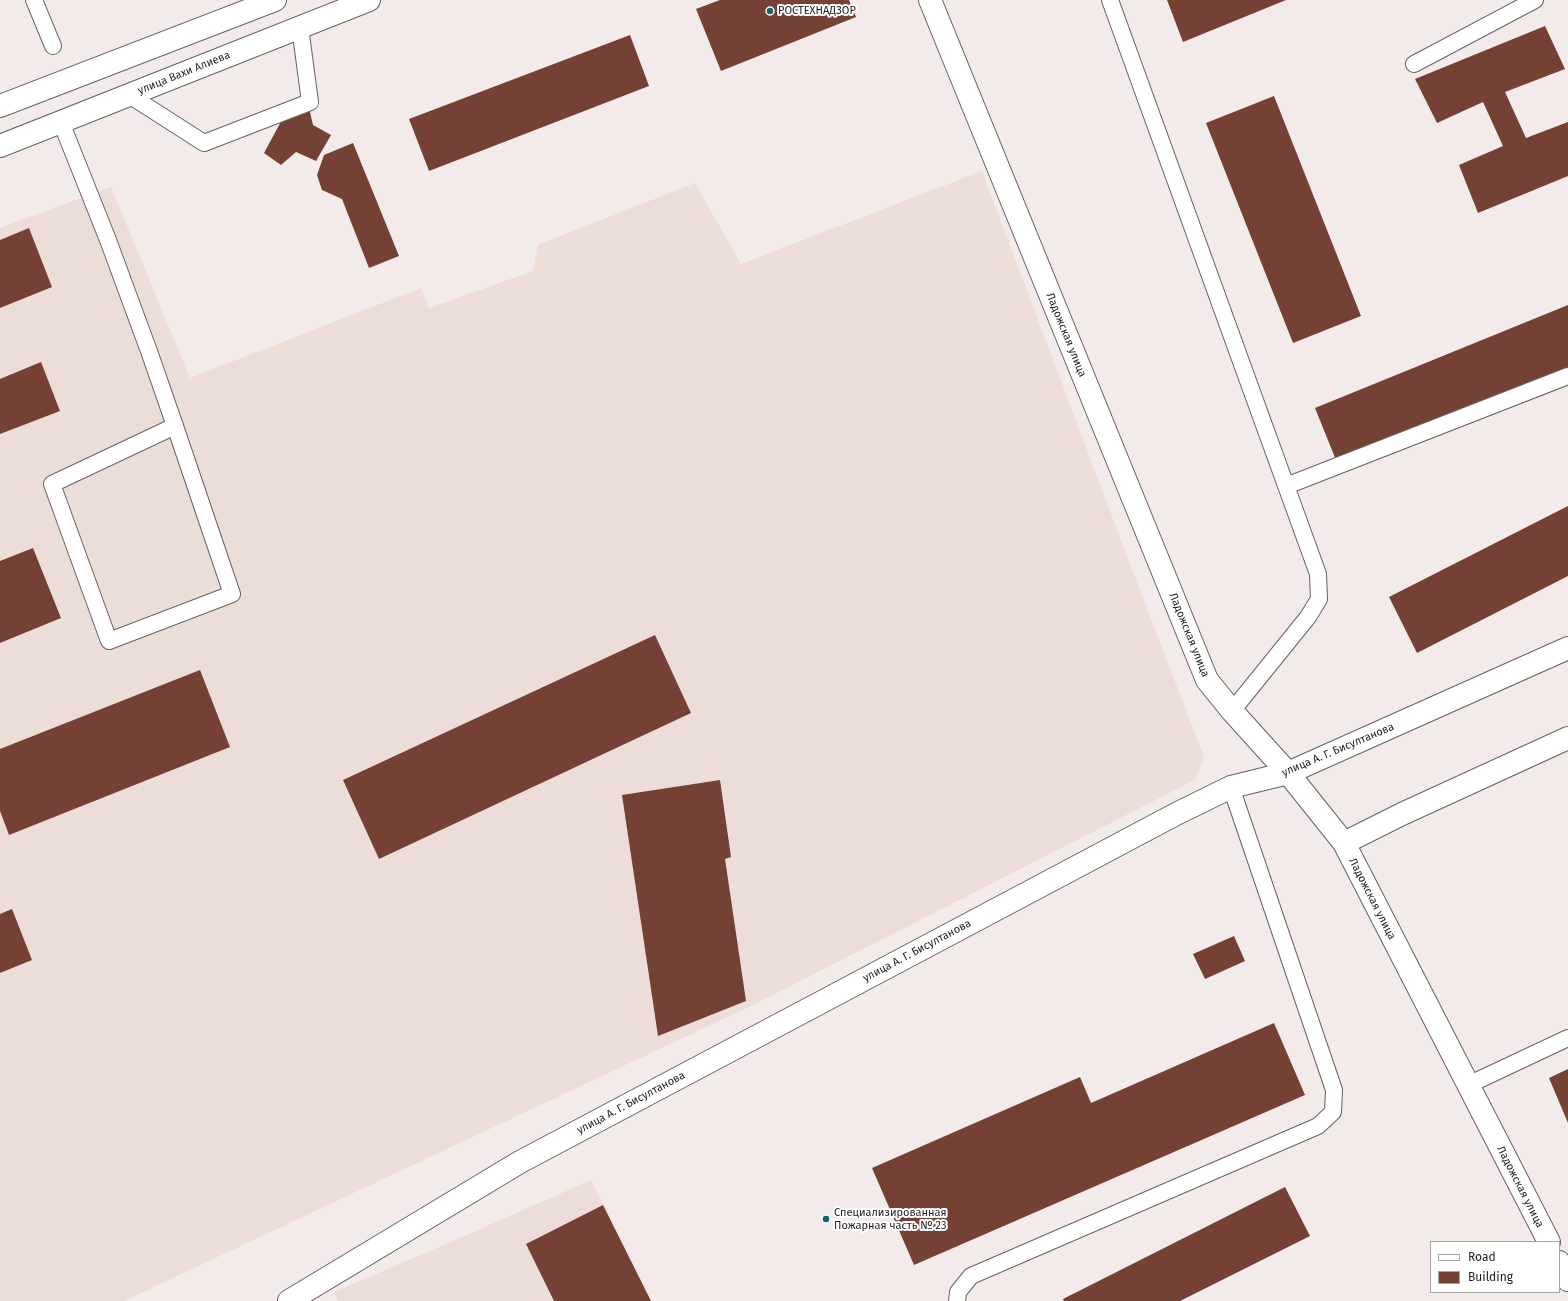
<!DOCTYPE html>
<meta charset="utf-8">
<style>
body{margin:0}
#map{position:relative;width:1568px;height:1301px;overflow:hidden;background:#f2ebe9;font-family:"Fira Sans",sans-serif}
canvas{display:block}
.legend{position:absolute;left:1430px;top:1241px;width:130px;height:52px;box-sizing:border-box;background:#fff;border:1px solid #a6a5a5;margin:0;padding:5px 7px;list-style:none;font-size:12px;color:#211e1e}
.legend li{display:flex;align-items:center;gap:8px;height:20px}
.legend b{width:20px;border:1px solid #a6a5a5}
</style>
<div id="map">
<canvas width="1568" height="1301"></canvas>
<ul class="legend">
<li><b style="height:5px;background:#fff"></b>Road</li>
<li><b style="height:11px;background:#754134"></b>Building</li>
</ul>
</div>
<script>
const g = document.querySelector('canvas').getContext('2d');
g.lineJoin = 'round';
function paint(path, color) { g.fillStyle = color; g.fill(path, 'evenodd'); }
const poly = rows => new Path2D(rows.map(r => 'M' + r).join(''));
function stroke(path, color, width, dash) { g.strokeStyle = color; g.lineWidth = width; g.lineCap = dash ? 'butt' : 'round'; g.setLineDash(dash || []); g.stroke(path); }
function label(font, color, halo, rows, align = 'center') {
  g.font = font + ' "Fira Sans",sans-serif'; g.lineWidth = 4; g.setLineDash([]); g.textBaseline = 'middle'; g.strokeStyle = halo; g.fillStyle = color; for (const [text, x, y, turn = 0] of rows) {
    g.save(); g.translate(x, y); g.rotate((+turn || 0) * Math.PI / 180); g.textAlign = isNaN(turn) ? turn : align; if (halo) g.strokeText(text, 0, 0); g.fillText(text, 0, 0); g.restore();
  }
}
const built = poly([
 [982,171,1133,572,1204,757,1195,780,753,1005,124,1301,0,1301,0,228,111,187,190,378,421,288,429,308,533,271,538,245,695,183,741,264],
 [591,1180,651,1301,338,1301,334,1292,460,1238]
]);
const building = poly([
 [720,0,849,0,856,17,721,71,696,9],
 [1167,0,1286,0,1183,42],
 [1545,26,1565,69,1505,92,1526,138,1568,122,1568,176,1478,213,1459,165,1503,146,1483,102,1437,123,1415,79],
 [630,35,649,86,429,171,409,119],
 [1274,96,1361,316,1293,343,1206,123],
 [291,103,310,112,313,125,331,135,316,161,296,152,281,165,264,153],
 [353,143,399,256,369,268,342,199,322,190,317,175,324,155],
 [29,228,52,287,0,308,0,240],
 [1568,305,1568,371,1338,465,1315,408],
 [41,362,60,411,0,434,0,379],
 [1568,506,1568,576,1417,653,1389,597],
 [33,548,61,618,0,643,0,561],
 [655,635,691,713,379,859,343,780],
 [200,670,230,747,9,835,0,811,0,749],
 [720,780,731,857,725,859,746,1001,658,1036,622,795],
 [12,909,32,960,0,973,0,914],
 [1234,936,1245,961,1205,979,1193,954],
 [1274,1023,1305,1095,914,1265,872,1168,1080,1077,1091,1103],
 [1568,1069,1568,1123,1549,1078],
 [1285,1187,1310,1236,1180,1301,1064,1301,1063,1299],
 [603,1205,651,1301,554,1301,526,1244]
]);
const lane = poly([
 [34,0,53,46],
 [1110,0,1318,574,1319,599,1308,617,1232,711],
 [1414,64,1535,0],
 [129,95,204,143,310,102,300,27],
 [61,122,108,240,150,354,175,426,232,594,109,641,52,484,175,426],
 [1286,486,1568,376],
 [1468,1085,1568,1038],
 [957,1301,958,1292,971,1276,1318,1126,1333,1112,1334,1090,1231,787]
]);
const street = poly([
 [289,1301,520,1162,1178,813,1231,787,1288,773,1568,648]
]);
const secondary = poly([
 [930,0,1207,680,1232,711,1288,773,1344,843,1549,1242],
 [0,106,275,0],
 [0,146,369,0],
 [1344,843,1402,814,1568,738],
 [1559,1262,1568,1280]
]);
const markers = [
 [770,11,4,"#17606f"],
 [826,1219,4,"#17606f"]
];
const poiNames = [
 ["РОСТЕХНАДЗОР",778,11],
 ["Специализированная",834,1213],
 ["Пожарная часть № 23",834,1226]
];
const streetNames = [
 ["улица Вахи Алиева",184,73,-22],
 ["Ладожская улица",1066,335,68],
 ["Ладожская улица",1189,635,68],
 ["улица А. Г. Бисултанова",1338,750,-23],
 ["Ладожская улица",1372,899,63],
 ["улица А. Г. Бисултанова",917,951,-28],
 ["улица А. Г. Бисултанова",631,1103,-28],
 ["Ладожская улица",1520,1187,63]
];
paint(built, '#edddd9');
paint(building, '#754134');
stroke(lane, '#686260', 18);
stroke(street, '#686260', 24);
stroke(secondary, '#686260', 24);
stroke(lane, '#fff', 16);
stroke(street, '#fff', 22);
stroke(secondary, '#fff', 22);
for (const [x, y, r, color] of markers) { const dot = new Path2D(); dot.arc(x, y, r, 0, 2 * Math.PI); g.fillStyle = color; g.fill(dot); stroke(dot, '#fff', 1.5); }
label('11px', '#211e1e', '#fff', poiNames, 'left');
label('11px', '#211e1e', '#fff', streetNames);
</script>
